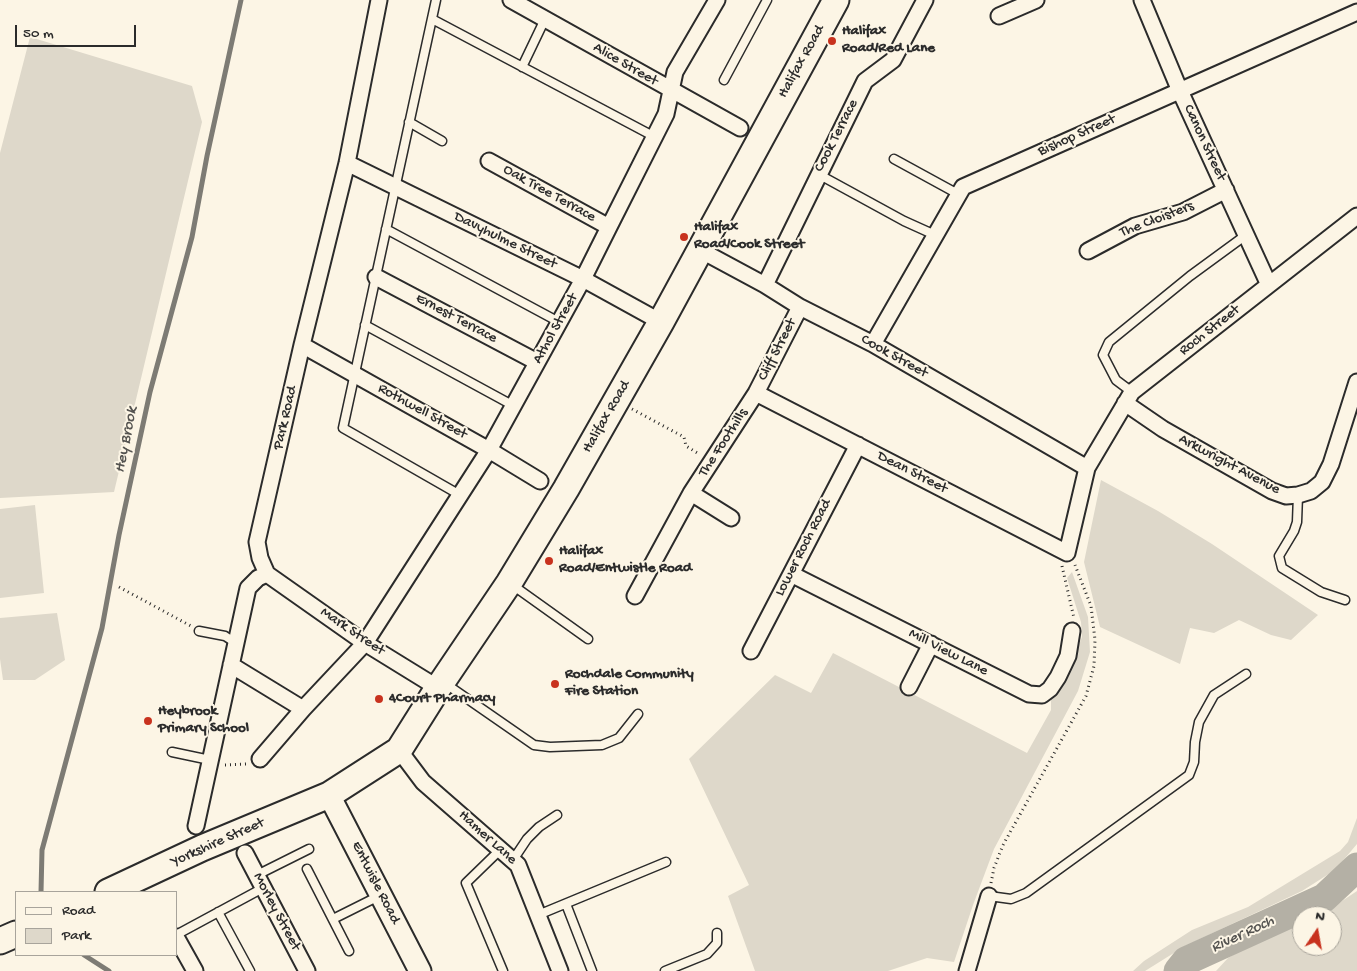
<!DOCTYPE html>
<style>
body{margin:0}
#map{position:relative;width:1357px;height:971px;overflow:hidden;background:#fcf5e5;font-family:"Gochi Hand",sans-serif}
canvas{display:block}
.legend{position:absolute;left:15px;top:891px;width:162px;height:65px;box-sizing:border-box;background:#fcf5e5;border:1px solid #a8a49b;margin:0;padding:6px 9px;list-style:none;font-size:15px;color:#2b2b2b}
.legend li{display:flex;align-items:center;gap:10px;height:25px}
.legend b{width:25px;border:1px solid #a8a49b}
.north{position:absolute;left:1292px;top:906px;width:50px;height:50px;box-sizing:border-box;background:#fcf5e5;border:1px solid #a8a49b;border-radius:50%;rotate:12deg;font-size:14px;font-weight:700;line-height:20px;text-align:center;color:#2b2b2b}
.north::after{content:'';display:block;margin:auto;width:18px;height:22px;background:#c8321e;clip-path:polygon(50% 0,100% 100%,50% 72%,0 100%)}
.scale{position:absolute;left:15px;top:25px;width:121px;height:22px;box-sizing:border-box;border:2px solid #2b2b2b;border-top:0;padding-left:6px;font-size:15px;line-height:18px;white-space:nowrap;color:#2b2b2b;-webkit-text-stroke:4px #fcf5e5;paint-order:stroke}
</style>
<div id="map">
<canvas width="1357" height="971"></canvas>
<ul class="legend">
<li><b style="height:6px;background:#fcf5e5"></b>Road</li>
<li><b style="height:14px;background:#ded8ca"></b>Park</li>
</ul>
<div class="north">N</div>
<div class="scale">50 m</div>
</div>
<script>
const g = document.querySelector('canvas').getContext('2d');
g.lineJoin = 'round';
function paint(path, color) { g.fillStyle = color; g.fill(path, 'evenodd'); }
const poly = rows => new Path2D(rows.map(r => 'M' + r).join(''));
function stroke(path, color, width, dash) { g.strokeStyle = color; g.lineWidth = width; g.lineCap = dash ? 'butt' : 'round'; g.setLineDash(dash || []); g.stroke(path); }
function label(font, color, halo, rows, align = 'center') {
  g.font = font + ' "Gochi Hand",sans-serif'; g.lineWidth = 4; g.setLineDash([]); g.textBaseline = 'middle'; g.strokeStyle = halo; g.fillStyle = color; for (const [text, x, y, turn = 0] of rows) {
    g.save(); g.translate(x, y); g.rotate((+turn || 0) * Math.PI / 180); g.textAlign = isNaN(turn) ? turn : align; if (halo) g.strokeText(text, 0, 0); g.fillText(text, 0, 0); g.restore();
  }
}
const green = poly([
 [30,37,192,86,202,122,114,492,0,498,0,153],
 [1101,480,1158,511,1212,544,1318,615,1291,640,1271,635,1239,620,1214,633,1190,628,1180,664,1100,627,1084,562],
 [35,505,44,593,0,598,0,509],
 [1072,572,1088,617,1090,652,1078,691,994,849,973,905,954,962,927,958,888,971,755,971,728,896,749,885,689,759,775,675,811,693,833,653,1027,753,1051,710,1051,699,1069,669,1082,637,1081,622,1067,578],
 [57,613,65,660,35,680,3,680,0,659,0,618],
 [1357,818,1357,844,1335,870,1302,891,1185,946,1145,971,1133,971,1144,961,1192,930,1248,907,1340,851,1348,842],
 [1357,891,1357,971,1216,971,1228,958,1263,937,1302,920,1302,946,1332,946,1332,916,1311,916,1336,905]
]);
const stream = poly([
 [41,892,42,850,102,628,119,535,150,392,192,237,207,156,241,0],
 [84,955,109,971]
]);
const river = poly([
 [1178,971,1186,961,1324,898,1357,867]
]);
const path = poly([
 [632,409,684,437,686,446,699,454],
 [1062,566,1074,618],
 [119,587,191,626],
 [225,765,246,764],
 [991,883,994,868,1003,845,1086,696,1094,666,1095,640,1091,606,1075,565]
]);
const service = poly([
 [436,0,343,428,460,495],
 [432,19,655,137],
 [522,67,545,19],
 [724,80,767,0],
 [409,122,442,141],
 [894,159,958,194],
 [818,174,904,221,935,235],
 [386,229,559,322],
 [365,325,514,406],
 [1132,392,1116,380,1103,355,1109,342,1190,276,1246,235],
 [1298,495,1297,522,1294,531,1279,556,1282,568,1321,592,1345,600],
 [511,584,588,639],
 [199,631,225,636,236,643],
 [446,684,534,745,550,747,602,745,619,738,638,714],
 [172,752,210,760],
 [501,849,466,883,503,971],
 [513,860,527,839,539,827,557,815],
 [307,869,349,951],
 [257,875,309,849],
 [989,896,1011,899,1026,893,1189,775,1194,762,1195,742,1199,722,1214,695,1246,674],
 [566,904,592,971],
 [218,912,250,971],
 [538,915,666,862],
 [333,919,379,896],
 [176,935,263,888],
 [665,971,707,954,717,943,717,933]
]);
const minor = poly([
 [379,0,347,163,302,345,257,542,260,558,267,574,365,643,438,688],
 [511,0,740,128],
 [1142,0,1180,91,1269,285],
 [999,16,1036,0],
 [489,161,609,227],
 [347,163,583,279,661,322],
 [700,250,765,285,800,307,873,344,1087,468],
 [1088,251,1135,226,1183,212,1226,190],
 [376,277,537,362],
 [765,285,865,81,893,60,925,0],
 [873,344,963,187,1357,12],
 [302,345,489,450,540,481],
 [756,393,1067,553,1087,468,1132,392,1357,216],
 [1125,403,1163,429,1272,491,1286,496,1298,495,1311,491,1322,482,1331,464,1357,382],
 [691,493,731,518],
 [791,574,1029,694,1042,695,1050,689,1058,677,1068,656,1072,631],
 [635,596,691,493,756,393,800,307],
 [751,651,858,445],
 [231,665,303,709],
 [909,687,931,644],
 [399,750,423,782,518,865,560,971],
 [260,759,303,709,365,643,489,450,583,279,609,227,666,114,675,72,717,0],
 [196,826,248,588,258,578,267,574],
 [245,853,307,971],
 [176,937,195,971],
 [967,971,989,896]
]);
const secondary = poly([
 [329,795,420,971]
]);
const trunk = poly([
 [108,892,202,848,329,795,399,750,438,688,509,583,566,489,661,322,836,0],
 [0,941,16,934]
]);
const markers = [
 [832,41,5,"#c8321e"],
 [684,237,5,"#c8321e"],
 [549,561,5,"#c8321e"],
 [555,684,5,"#c8321e"],
 [379,699,5,"#c8321e"],
 [148,721,5,"#c8321e"]
];
const poiNames = [
 ["Halifax",842,32],
 ["Road/Red Lane",842,49],
 ["Halifax",694,228],
 ["Road/Cook Street",694,245],
 ["Halifax",559,552],
 ["Road/Entwistle Road",559,569],
 ["Rochdale Community",565,675],
 ["Fire Station",565,692],
 ["4Court Pharmacy",389,699],
 ["Heybrook",158,712],
 ["Primary School",158,729]
];
const streetNames = [
 ["Halifax Road",802,62,-61],
 ["Alice Street",625,65,30],
 ["Cook Terrace",837,136,-63],
 ["Bishop Street",1077,136,-24],
 ["Canon Street",1204,143,65],
 ["Oak Tree Terrace",549,194,29],
 ["The Cloisters",1157,220,-21],
 ["Davyhulme Street",505,241,26],
 ["Ernest Terrace",456,319,28],
 ["Athol Street",556,329,-61],
 ["Roch Street",1210,331,-38],
 ["Cliff Street",778,350,-63],
 ["Cook Street",894,357,29],
 ["Rothwell Street",422,412,29],
 ["Halifax Road",607,417,-60],
 ["Park Road",286,418,-77],
 ["The Foothills",724,443,-57],
 ["Arkwright Avenue",1229,465,28],
 ["Dean Street",912,473,27],
 ["Lower Roch Road",804,548,-63],
 ["Mark Street",352,632,34],
 ["Mill View Lane",948,653,27],
 ["Hamer Lane",487,838,42],
 ["Yorkshire Street",218,843,-24],
 ["Entwisle Road",375,883,63],
 ["Morley Street",276,912,62]
];
const waterNames = [
 ["Hey Brook",127,440,-79],
 ["River Roch",1243,935,-25]
];
paint(green, '#ded8ca');
stroke(stream, '#7d7b74', 5);
stroke(river, '#b4b0a5', 29);
stroke(service, '#2b2b2b', 11);
stroke(minor, '#2b2b2b', 19);
stroke(secondary, '#2b2b2b', 25);
stroke(trunk, '#2b2b2b', 29);
stroke(path, '#2b2b2b', 3, [1, 4]);
stroke(service, '#fcf5e5', 8);
stroke(minor, '#fcf5e5', 15);
stroke(secondary, '#fcf5e5', 21);
stroke(trunk, '#fcf5e5', 25);
for (const [x, y, r, color] of markers) { const dot = new Path2D(); dot.arc(x, y, r, 0, 2 * Math.PI); g.fillStyle = color; g.fill(dot); stroke(dot, '#fcf5e5', 2); }
label('bold 15px', '#2b2b2b', '#fcf5e5', poiNames, 'left');
label('15px', '#2b2b2b', '#fcf5e5', streetNames);
label('italic 16px', '#545350', '#fcf5e5', waterNames);
</script>
